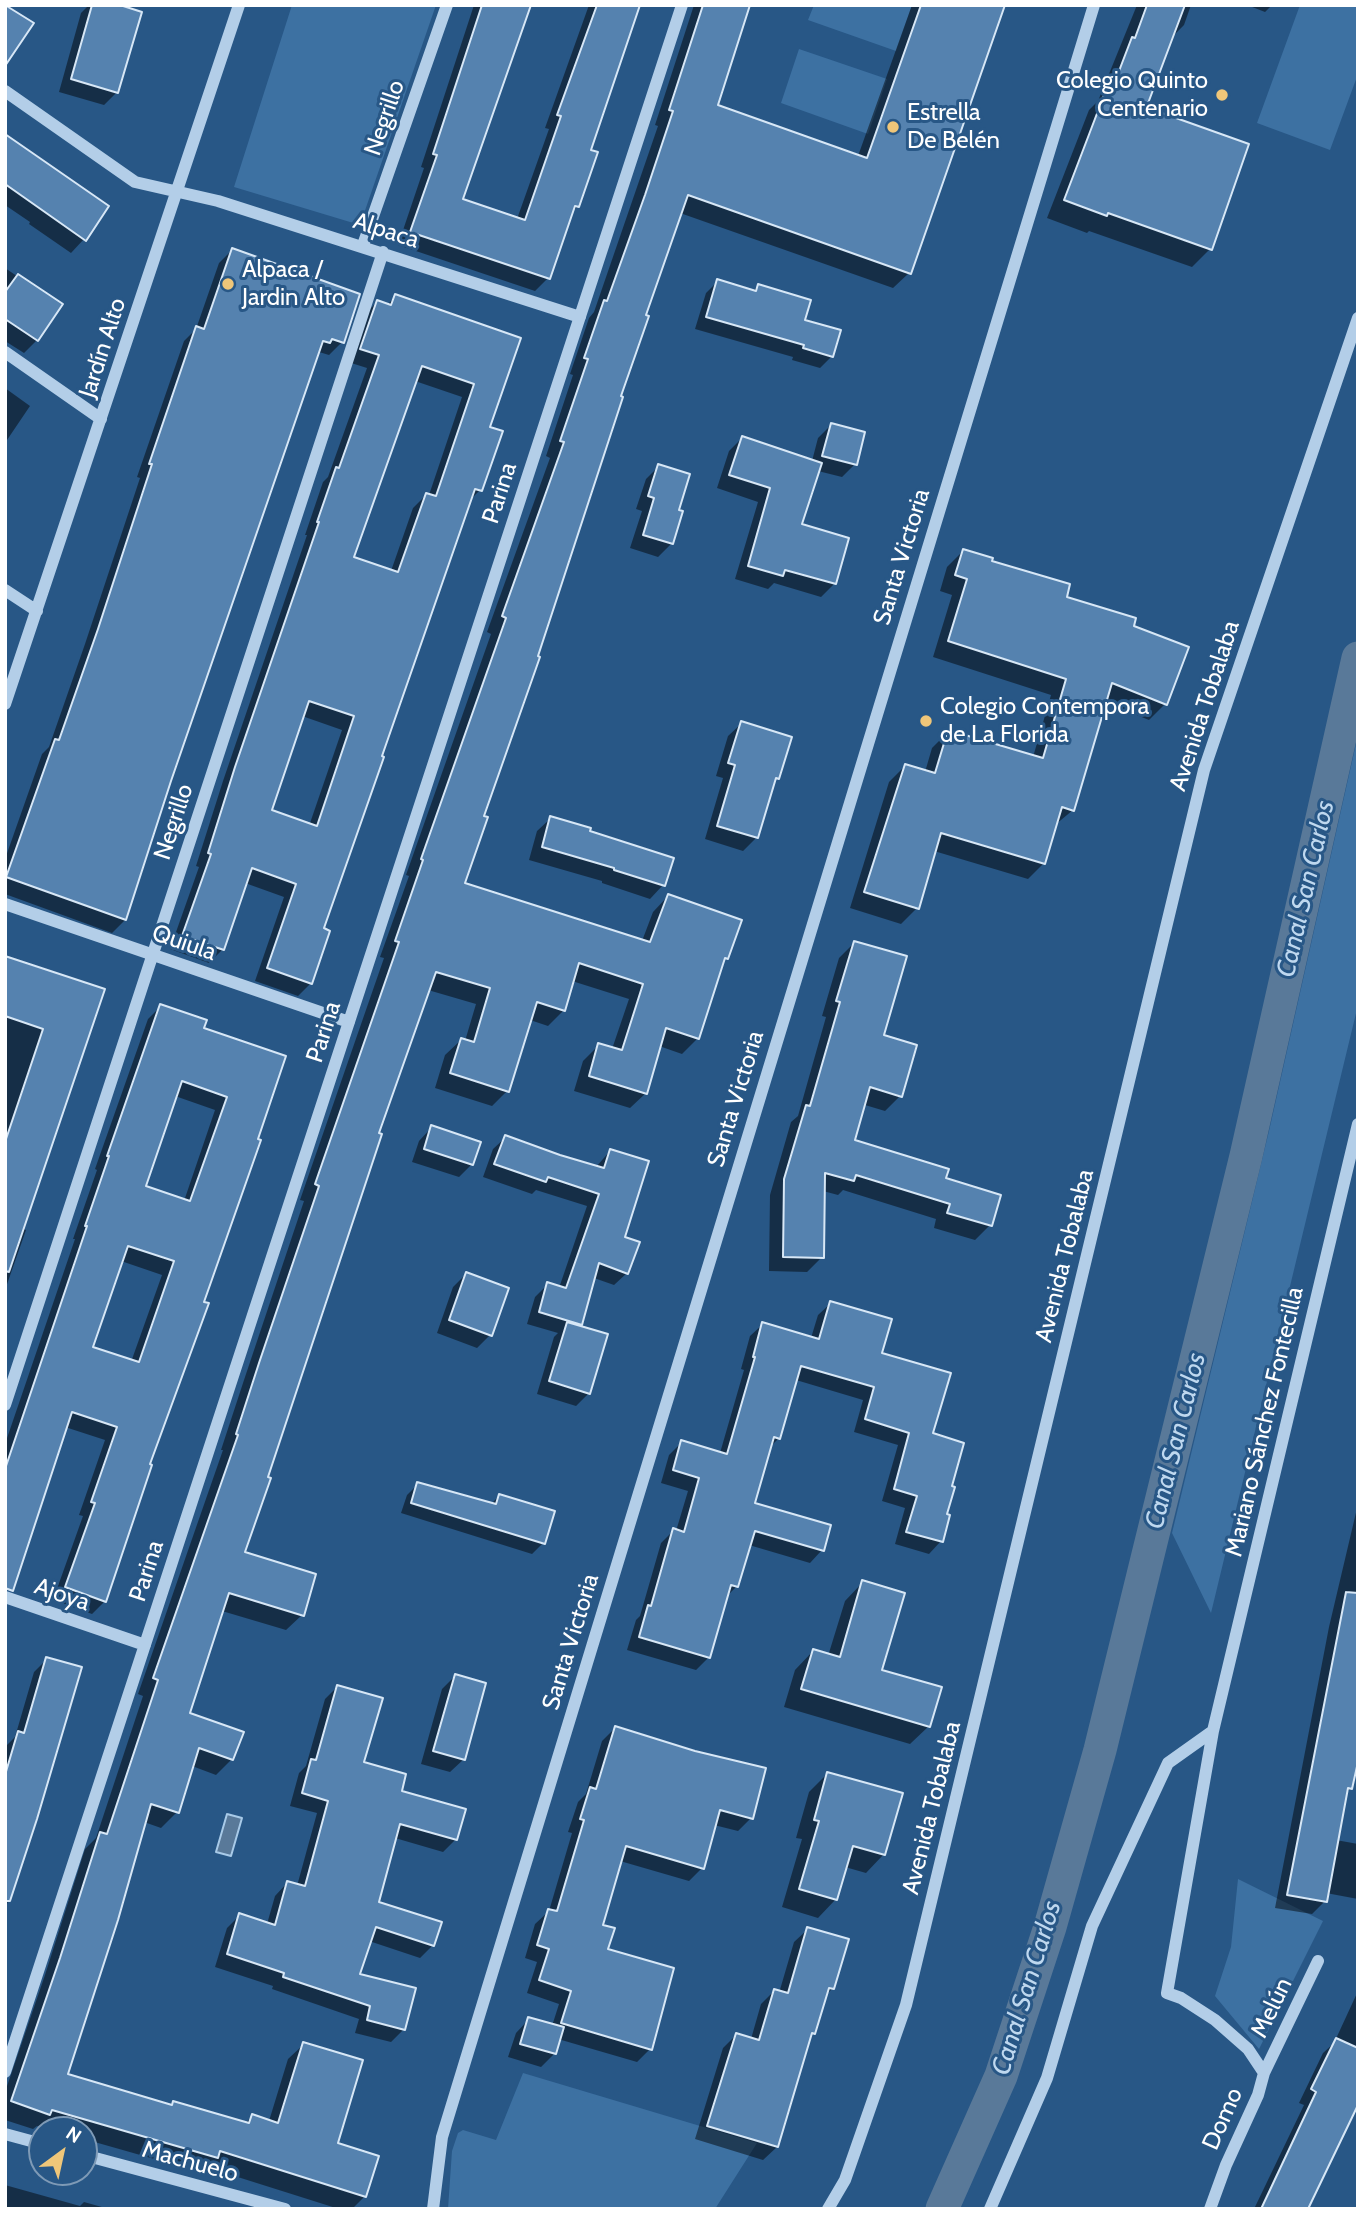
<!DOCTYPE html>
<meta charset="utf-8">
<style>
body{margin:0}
#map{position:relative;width:1363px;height:2214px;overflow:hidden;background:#285786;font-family:Cabin,sans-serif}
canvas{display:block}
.frame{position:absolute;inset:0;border:7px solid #fff;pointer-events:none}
.north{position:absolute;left:28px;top:2116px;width:70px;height:70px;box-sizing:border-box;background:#285786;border:2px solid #7e9ab6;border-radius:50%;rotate:33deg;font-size:19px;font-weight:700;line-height:28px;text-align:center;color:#fff}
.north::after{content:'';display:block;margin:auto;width:24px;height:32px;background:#efc679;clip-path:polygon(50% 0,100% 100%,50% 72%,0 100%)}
</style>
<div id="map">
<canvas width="1363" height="2214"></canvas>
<div class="frame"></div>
<div class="north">N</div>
</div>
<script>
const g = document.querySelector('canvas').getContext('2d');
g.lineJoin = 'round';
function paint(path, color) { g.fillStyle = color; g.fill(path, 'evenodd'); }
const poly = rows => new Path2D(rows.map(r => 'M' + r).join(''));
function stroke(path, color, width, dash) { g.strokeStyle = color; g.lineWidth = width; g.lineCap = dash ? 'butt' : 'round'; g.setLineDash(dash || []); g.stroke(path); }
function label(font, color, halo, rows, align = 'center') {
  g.font = font + ' Cabin,sans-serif'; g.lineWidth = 6; g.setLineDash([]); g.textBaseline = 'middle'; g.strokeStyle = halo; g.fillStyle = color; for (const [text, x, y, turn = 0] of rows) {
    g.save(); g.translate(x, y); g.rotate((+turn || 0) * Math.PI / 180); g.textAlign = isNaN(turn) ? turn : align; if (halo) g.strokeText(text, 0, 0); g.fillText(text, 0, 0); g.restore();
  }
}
const green = poly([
 [292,5,436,5,360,225,234,187],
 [814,5,912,5,896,51,808,20],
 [1300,5,1358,5,1358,74,1330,150,1257,123],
 [799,49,887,79,868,134,781,103],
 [1358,735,1358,1005,1211,1613,1172,1533,1269,1131],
 [1238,1879,1323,1921,1259,2049,1215,1996,1231,1947],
 [523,2073,757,2143,715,2209,448,2209,452,2151,458,2133,463,2130,496,2140]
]);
const water = poly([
 [227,1814,242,1818,231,1856,216,1852,227,1814]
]);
const shadow = poly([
 [89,5,114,5,117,92,104,105,59,92,81,13],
 [474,5,529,5,461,200,517,219,549,129,545,128,589,5,639,5,589,151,578,206,571,213,548,278,535,291,398,245,424,168,421,167],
 [694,5,748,5,715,106,858,156,912,5,1003,5,909,273,893,288,680,213,644,316,462,884,642,941,653,912,668,896,727,958,722,962,698,1038,682,1054,659,1046,646,1093,630,1108,574,1091,583,1061,599,1045,612,1049,629,999,572,981,564,1010,548,1026,530,1020,507,1091,492,1106,435,1088,445,1055,461,1040,465,1041,476,1004,428,990,376,1134,243,1553,302,1615,286,1630,222,1611,188,1714,232,1759,216,1775,192,1766,177,1812,161,1828,144,1822,66,2075,170,2106,173,2103,245,2124,252,2116,269,2121,288,2059,304,2044,336,2144,365,2196,352,2209,339,2209,206,2167,200,2172,84,2139,84,2130,53,2130,37,2126,33,2129,5,2120,5,2092,45,1975,85,1849,96,1838,143,1696,138,1694,223,1450,221,1450,244,1380,304,1201,300,1200,384,958,380,957,409,876,406,875,491,634,487,632,550,458,546,456,573,375,570,374,589,318,594,312,658,126,655,125],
 [1137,5,1191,5,1184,25,1170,39,1145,106,1210,249,1192,267,1089,231,1087,233,1047,218,1089,110,1098,101],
 [1247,5,1272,5,1265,12],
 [5,136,84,239,71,253,29,224,30,222,5,205],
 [232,250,342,342,329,355,319,352,316,355,169,780,125,920,112,933,5,894,5,859,42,754,49,747,85,644,140,478,137,477,184,341,196,329,219,263],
 [5,268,60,305,37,340,24,353,5,341],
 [718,281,752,292,758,286,803,321,832,356,820,368,792,360,793,357,695,329,706,293],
 [396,296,519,339,488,428,500,432,480,490,469,501,321,929,311,983,298,996,255,981,284,897,245,883,222,950,209,963,170,949,199,867,196,866,223,781,307,535,305,535,323,482,328,477,367,368,348,362,364,315,377,302,387,305],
 [415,381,462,397,429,495,426,495,413,508,391,571,351,558],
 [302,716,342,730,309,826,270,811],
 [5,388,30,406,5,443],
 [831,425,855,464,842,477,818,471,800,525,847,539,834,584,821,597,774,583,768,589,735,579,758,502,717,488,729,451,742,438,812,461,818,438],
 [659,466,677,511,671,544,658,557,630,548,642,511,636,509,646,479],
 [963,551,1064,598,1132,627,1165,704,1149,720,1104,702,1073,810,1055,825,1044,863,1028,879,934,851,917,908,901,924,850,908,889,782,905,766,925,772,932,748,948,732,1033,757,1051,695,933,657,952,595,940,591,947,567],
 [742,723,777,778,773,783,756,838,743,851,705,839,723,778,716,776,728,736],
 [551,818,588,832,663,885,650,899,602,883,602,881,529,860,537,831],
 [854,943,900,1096,885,1111,865,1105,853,1141,990,1225,975,1240,934,1228,936,1219,843,1190,838,1195,823,1191,822,1257,807,1272,769,1271,770,1195,791,1122,798,1116,826,1017,822,1016,839,958],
 [5,957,103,990,22,1228,26,1230,5,1290],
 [161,1006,202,1029,284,1057,105,1601,92,1614,53,1600,83,1516,79,1515,105,1440,65,1427,5,1586,5,1444,75,1239,73,1239,97,1170,95,1169,148,1019],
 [175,1096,215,1110,184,1201,144,1187],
 [121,1261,162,1275,131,1362,91,1348],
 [432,1127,472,1164,459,1177,412,1162,419,1141],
 [506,1137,596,1167,610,1151,627,1273,614,1285,594,1278,580,1324,578,1327,589,1393,576,1406,537,1394,554,1337,558,1333,527,1324,535,1297,548,1284,559,1288,587,1206,536,1190,532,1194,483,1177,493,1149],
 [466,1274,490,1335,477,1348,437,1333,453,1287],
 [831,1303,879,1354,931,1434,950,1487,941,1541,929,1554,895,1544,905,1508,882,1501,898,1445,854,1432,863,1400,796,1380,779,1438,769,1448,753,1504,822,1550,810,1563,749,1545,736,1587,726,1597,709,1657,696,1670,627,1650,636,1620,640,1616,661,1543,674,1530,676,1531,688,1491,661,1483,669,1455,682,1442,720,1453,744,1370,741,1369,750,1336,763,1324,811,1338,818,1315],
 [418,1484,491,1504,499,1496,543,1543,532,1554,401,1513,407,1495],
 [1358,1504,1358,1754,1350,1789,1345,1794,1336,1840,1358,1844,1358,1899,1326,1893,1325,1901,1312,1914,1275,1908,1329,1627],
 [863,1582,880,1671,929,1726,910,1744,784,1707,795,1670,813,1651,828,1656,845,1601],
 [47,1659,36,1818,5,1910,5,1747,15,1737,34,1672],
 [455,1676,464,1759,450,1772,421,1764,442,1689],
 [337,1687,362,1763,456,1839,443,1852,395,1838,377,1903,433,1945,420,1958,369,1941,358,1975,404,2029,391,2042,355,2033,359,2019,272,1989,273,1986,215,1967,227,1928,240,1915,267,1924,275,1896,287,1883,297,1886,317,1813,290,1806,299,1773,306,1766,325,1699],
 [615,1728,751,1818,738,1831,714,1825,702,1868,689,1881,620,1861,601,1926,606,1950,650,2049,637,2062,558,2039,554,2054,541,2067,508,2057,516,2033,529,2019,552,2026,559,2004,527,1993,537,1962,525,1958,535,1924,549,1911,572,1833,568,1832,578,1802,586,1794,602,1741],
 [827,1774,884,1854,866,1873,845,1867,836,1899,818,1918,782,1907,802,1839,796,1838,809,1792],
 [808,1929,833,1988,825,1996,813,2033,809,2037,777,2147,763,2160,695,2139,723,2048,736,2035,751,2039,761,2004,774,1991,779,1993,794,1942],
 [1358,1991,1358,2100,1306,2209,1254,2209,1304,2105,1299,2103,1323,2053,1334,2043],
 [5,2185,80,2206,84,2202,109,2209,5,2209]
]);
const canal = poly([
 [942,2209,1001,2076,1050,1927,1100,1750,1246,1156,1358,658]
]);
const building = poly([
 [5,5,34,23,5,66,5,5],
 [92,5,120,5,142,12,118,93,71,79,92,5],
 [482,5,531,5,463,199,525,220,561,116,557,115,597,5,640,5,591,150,598,152,579,207,575,206,550,279,410,232,437,155,433,154,482,5],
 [703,5,750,5,718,105,867,158,921,5,1005,5,911,274,688,195,646,315,649,316,621,396,623,397,538,656,540,657,484,816,488,817,465,883,650,942,668,894,742,920,728,959,725,958,699,1039,666,1028,647,1094,589,1076,598,1043,622,1050,643,984,579,963,565,1011,537,1002,509,1092,450,1073,461,1038,474,1042,490,988,436,972,379,1133,382,1134,268,1477,271,1478,245,1552,316,1574,304,1616,229,1593,190,1713,244,1732,233,1760,199,1748,179,1813,151,1804,118,1920,68,2074,172,2105,173,2101,249,2123,252,2114,278,2123,303,2042,363,2060,338,2143,379,2156,366,2197,220,2151,218,2158,52,2110,50,2115,11,2101,60,1958,100,1832,107,1834,158,1680,153,1678,238,1435,236,1434,259,1363,319,1186,315,1184,399,942,395,941,423,860,421,859,506,618,502,616,564,442,560,441,588,359,584,358,604,300,607,301,645,195,673,111,669,110,703,5],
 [1147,5,1185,5,1147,106,1148,108,1249,144,1212,250,1108,213,1107,216,1064,200,1106,90,1111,92,1132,37,1135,38,1147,5],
 [5,134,109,206,86,241,5,184,5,134],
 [232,248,360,294,344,343,332,339,330,343,323,341,171,781,126,920,6,877,55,739,59,740,98,629,152,464,149,464,196,326,204,329,232,248],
 [18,274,63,304,38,341,5,319,5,292,18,274],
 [717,279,756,291,758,284,811,300,805,320,841,330,833,357,803,348,804,345,706,317,717,279],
 [395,294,521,338,490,427,503,431,482,491,475,489,382,756,384,757,324,928,330,931,312,984,267,968,296,884,252,868,224,950,182,936,211,854,208,853,235,767,319,522,317,522,336,467,339,468,379,355,360,349,377,300,391,305,395,294],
 [422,366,474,384,436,496,426,493,398,572,354,557,422,366],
 [309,701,354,716,317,826,272,810,309,701],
 [831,423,865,432,857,465,822,456,831,423],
 [742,436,822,463,802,524,849,538,836,584,785,570,783,576,748,566,770,488,729,475,742,436],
 [658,464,690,474,679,510,683,511,673,544,643,535,654,498,648,496,658,464],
 [963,549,993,558,992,561,1070,584,1067,597,1136,618,1134,626,1189,647,1167,705,1112,683,1074,811,1062,807,1045,864,941,833,919,909,864,892,905,764,935,773,948,730,1043,758,1066,679,948,641,967,579,955,575,963,549],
 [741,721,792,737,779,779,776,778,758,838,717,826,735,765,728,763,741,721],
 [550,816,591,828,590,831,674,858,665,886,614,870,614,868,542,847,550,816],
 [854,941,907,956,884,1035,917,1045,902,1097,870,1087,855,1140,949,1169,946,1178,1001,1195,992,1226,947,1213,950,1204,856,1175,854,1181,825,1173,824,1258,783,1257,784,1179,806,1105,810,1106,840,1002,836,1001,854,941],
 [5,956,105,989,9,1272,5,1271,5,1142,43,1029,5,1016,5,956],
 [160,1004,207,1020,204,1028,286,1056,258,1139,261,1140,204,1302,209,1303,150,1464,152,1465,106,1602,65,1587,95,1503,91,1502,117,1427,72,1412,13,1591,5,1588,5,1469,87,1226,85,1226,109,1156,107,1156,160,1004],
 [182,1081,227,1097,190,1201,146,1186,182,1081],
 [128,1246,174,1261,139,1362,93,1347,128,1246],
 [431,1125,481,1142,473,1165,424,1149,431,1125],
 [505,1135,560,1155,604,1168,610,1149,649,1161,625,1237,640,1242,628,1274,599,1263,582,1325,539,1312,547,1282,566,1288,599,1194,548,1177,546,1182,494,1164,505,1135],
 [466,1272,509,1288,492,1336,449,1320,466,1272],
 [830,1301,892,1319,882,1353,951,1373,933,1433,964,1443,952,1486,955,1487,947,1514,950,1515,943,1542,906,1532,917,1496,894,1489,909,1433,865,1419,874,1387,801,1366,780,1439,774,1437,755,1503,831,1525,824,1551,755,1531,738,1587,731,1585,710,1658,639,1637,648,1605,651,1606,673,1528,684,1532,699,1478,673,1470,681,1440,727,1454,755,1357,753,1357,762,1322,819,1339,830,1301],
 [567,1322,608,1334,590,1394,549,1381,567,1322],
 [417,1482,496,1504,499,1494,555,1511,545,1544,411,1503,417,1482],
 [862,1580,905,1593,882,1670,942,1687,930,1727,801,1689,813,1649,840,1657,862,1580],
 [1346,1592,1358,1593,1358,1762,1352,1789,1348,1788,1327,1902,1287,1895,1346,1592],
 [46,1657,82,1667,37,1819,10,1901,5,1901,5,1775,18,1731,24,1733,46,1657],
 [455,1674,486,1683,465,1760,433,1751,455,1674],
 [337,1685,383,1698,364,1762,406,1774,402,1791,466,1809,457,1840,400,1824,379,1902,442,1922,434,1946,376,1927,360,1974,416,1988,405,2030,367,2020,370,2006,283,1977,284,1973,227,1954,239,1913,275,1925,287,1881,305,1886,328,1801,302,1793,311,1759,316,1760,337,1685],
 [615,1726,695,1751,766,1768,753,1819,720,1810,704,1869,626,1846,603,1925,615,1928,608,1949,674,1968,652,2050,561,2023,571,1991,539,1980,549,1949,537,1945,548,1909,557,1911,584,1820,580,1819,590,1787,596,1789,615,1726],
 [827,1772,903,1793,885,1855,853,1846,837,1900,799,1889,819,1821,814,1820,827,1772],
 [807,1927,849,1939,834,1989,829,1988,815,2034,812,2033,778,2147,707,2126,736,2033,759,2040,774,1989,788,1993,807,1927],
 [528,2017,564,2027,556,2054,520,2044,528,2017],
 [1336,2038,1358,2048,1358,2105,1308,2209,1261,2209,1316,2092,1311,2089,1336,2038]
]);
const minor = poly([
 [5,91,135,182,218,201,580,317],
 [363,245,447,5],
 [5,352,101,419],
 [5,590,37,611],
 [5,704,239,5],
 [5,904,349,1022],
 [5,1405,383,252],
 [5,1597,145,1645],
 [5,2072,682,5],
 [1264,2073,1318,1961],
 [5,2134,42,2144],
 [84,2155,285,2209],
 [433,2209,442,2137,1094,5],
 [828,2209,845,2180,906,2005,1204,770,1358,318],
 [990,2209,1047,2078,1092,1926,1168,1763,1213,1731],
 [1210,2209,1226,2165,1258,2095,1264,2073,1248,2049,1215,2020,1181,1998,1167,1993,1213,1731,1358,1124]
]);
const markers = [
 [1222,95,7,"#efc679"],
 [893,127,7,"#efc679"],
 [228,284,7,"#efc679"],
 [926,721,7,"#efc679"]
];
const poiNames = [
 ["Colegio Quinto",1208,81,"right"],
 ["Centenario",1208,109,"right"],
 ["Estrella",907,113],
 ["De Belén",907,141],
 ["Alpaca /",242,270],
 ["Jardin Alto",242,298],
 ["Colegio Contempora",940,707],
 ["de La Florida",940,735]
];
const streetNames = [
 ["Negrillo",385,118,-71],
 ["Alpaca",386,231,18],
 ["Jardín Alto",103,348,-72],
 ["Parina",500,493,-72],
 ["Santa Victoria",902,557,-73],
 ["Avenida Tobalaba",1205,706,-72],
 ["Negrillo",174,822,-72],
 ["Quiula",184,943,19],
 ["Parina",324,1032,-72],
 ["Santa Victoria",736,1099,-73],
 ["Avenida Tobalaba",1065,1256,-76],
 ["Mariano Sánchez Fontecilla",1265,1422,-77],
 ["Parina",147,1571,-72],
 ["Ajoya",62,1595,19],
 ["Santa Victoria",571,1642,-73],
 ["Avenida Tobalaba",932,1808,-76],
 ["Melún",1272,2008,-64],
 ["Domo",1223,2119,-66],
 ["Machuelo",190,2162,15]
];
const waterNames = [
 ["Canal San Carlos",1306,889,-77],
 ["Canal San Carlos",1176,1441,-76],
 ["Canal San Carlos",1027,1988,-73]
];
paint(green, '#3d71a2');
paint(water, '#597999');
stroke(water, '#a8cae8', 2);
paint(shadow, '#0007');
stroke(canal, '#597999', 33);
paint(building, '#5582af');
stroke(building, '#d7e7f6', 2);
stroke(minor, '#b3cee8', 12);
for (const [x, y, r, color] of markers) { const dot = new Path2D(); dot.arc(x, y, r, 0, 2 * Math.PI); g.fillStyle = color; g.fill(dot); stroke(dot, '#285786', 2.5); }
label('24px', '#fff', '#285786', poiNames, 'left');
label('24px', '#fff', '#285786', streetNames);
label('italic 26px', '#bfd8ef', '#285786', waterNames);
</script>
